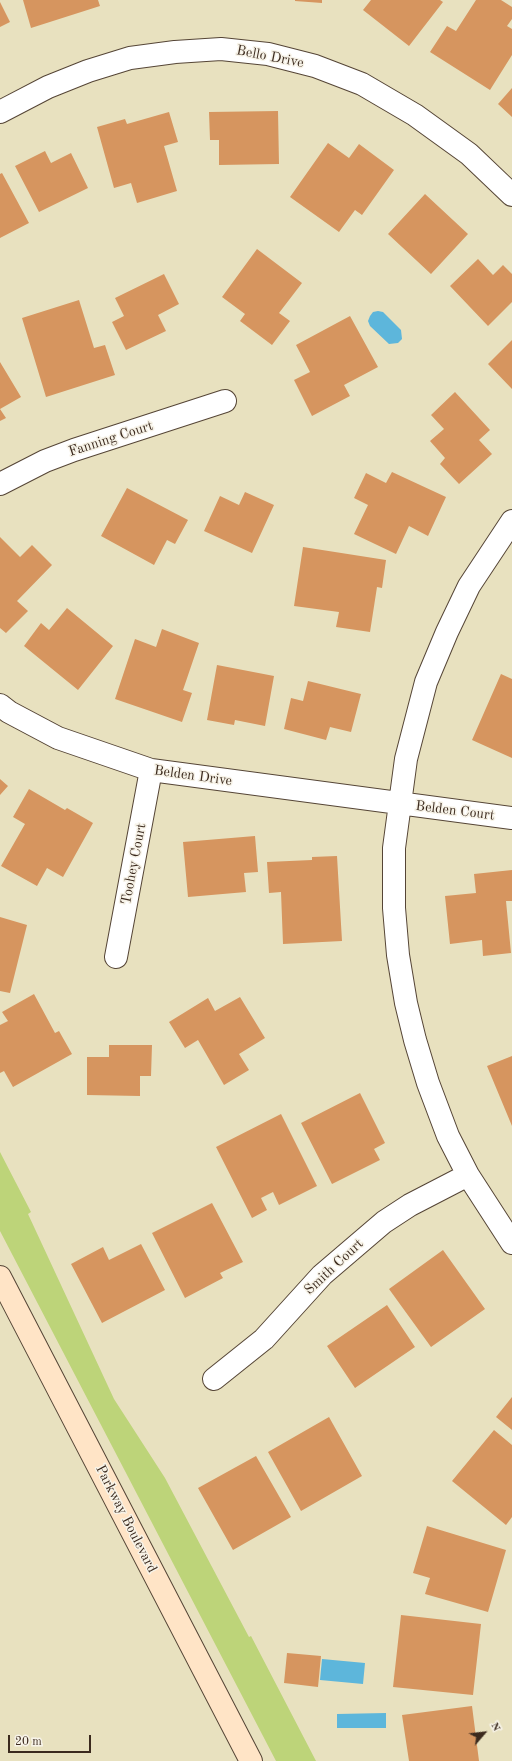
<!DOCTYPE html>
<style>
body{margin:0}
#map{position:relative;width:512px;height:1761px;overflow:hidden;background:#e8e1bf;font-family:"Old Standard TT",serif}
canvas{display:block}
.north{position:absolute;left:464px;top:1713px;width:40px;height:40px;-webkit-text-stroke:3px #f7f3e8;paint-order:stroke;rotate:62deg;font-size:11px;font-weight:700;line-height:16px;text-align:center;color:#3b2a1e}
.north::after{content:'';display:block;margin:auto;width:14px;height:18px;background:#3b2a1e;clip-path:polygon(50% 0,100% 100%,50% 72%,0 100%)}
.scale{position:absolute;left:8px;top:1735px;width:83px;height:18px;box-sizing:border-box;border:2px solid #3b2a1e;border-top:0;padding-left:5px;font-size:12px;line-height:14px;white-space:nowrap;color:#3b2a1e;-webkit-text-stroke:3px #f7f3e8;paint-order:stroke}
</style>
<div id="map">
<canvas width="512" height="1761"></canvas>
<div class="north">N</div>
<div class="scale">20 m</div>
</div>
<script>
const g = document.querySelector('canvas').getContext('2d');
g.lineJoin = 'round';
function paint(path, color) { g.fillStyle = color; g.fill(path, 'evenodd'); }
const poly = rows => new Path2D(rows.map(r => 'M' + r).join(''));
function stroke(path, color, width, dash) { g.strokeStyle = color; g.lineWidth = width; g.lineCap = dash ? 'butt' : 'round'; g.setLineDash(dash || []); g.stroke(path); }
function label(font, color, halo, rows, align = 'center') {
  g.font = font + ' "Old Standard TT",serif'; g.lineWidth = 3; g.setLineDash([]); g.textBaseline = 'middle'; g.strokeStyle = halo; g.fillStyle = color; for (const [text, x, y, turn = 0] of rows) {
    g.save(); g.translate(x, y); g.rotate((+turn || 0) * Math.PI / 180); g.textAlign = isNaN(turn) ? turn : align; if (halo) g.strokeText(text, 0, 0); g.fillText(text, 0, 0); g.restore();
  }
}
const green = poly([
 [0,1152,31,1212,28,1214,114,1399,165,1478,249,1637,251,1636,316,1761,276,1761,0,1231]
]);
const water = poly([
 [378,311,383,312,401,330,402,339,398,343,389,344,370,326,368,321,370,316,373,312],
 [322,1659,365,1663,363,1684,320,1680],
 [386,1713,386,1728,337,1728,337,1714]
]);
const building = poly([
 [23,0,98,0,100,6,31,28],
 [295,0,322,0,322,3,295,1],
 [371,0,440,0,443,2,409,46,363,10],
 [476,0,501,0,512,7,512,19,507,26,512,29,512,55,490,90,430,52,447,26,456,31],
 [0,2,10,22,0,27],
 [512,88,512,117,498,104],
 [278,111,279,164,219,165,219,140,210,140,209,112],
 [169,112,178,142,164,146,177,191,137,203,131,183,114,188,97,127,125,119,127,124],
 [328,143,349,158,359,144,394,170,362,215,355,210,339,232,290,197],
 [45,151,51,163,71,153,88,188,39,212,15,166],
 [2,173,29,223,0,238,0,174],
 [425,194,468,234,431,274,388,234],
 [257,249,302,283,279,313,290,321,272,345,240,321,245,314,222,297],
 [478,259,493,275,503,265,512,274,512,302,488,326,450,286],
 [164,274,179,304,158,315,166,331,126,350,112,322,124,316,115,298],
 [79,300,94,348,105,345,115,375,46,397,22,318],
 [350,316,378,367,344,385,350,396,312,416,294,380,310,372,296,345],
 [512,340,512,389,488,364],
 [0,362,21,397,0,409,6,418,0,421],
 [455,392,490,430,479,440,492,454,459,484,440,464,445,458,430,441,444,429,431,415],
 [392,472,446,497,428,536,409,526,396,554,354,534,368,505,354,498,366,473,386,483],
 [127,488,188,520,175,544,167,540,154,565,101,536],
 [245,492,274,505,252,553,204,531,220,496,239,505],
 [0,537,20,557,32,545,52,565,17,601,28,611,6,633,0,628],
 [303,547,386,560,382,588,377,587,370,632,336,627,339,612,294,606],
 [67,608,113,646,78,690,24,646,41,623,49,630],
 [162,629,199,643,183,690,192,693,182,722,115,699,135,639,156,647],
 [217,665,274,676,265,726,235,720,234,725,207,720],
 [501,674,512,679,512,758,472,740],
 [308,681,361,694,351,732,330,727,326,740,284,729,291,698,303,701],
 [0,779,8,786,0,795],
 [29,789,65,810,67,808,93,823,63,877,47,868,37,886,1,866,25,824,13,817],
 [255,836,258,872,244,873,246,892,188,897,183,842],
 [337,856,342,941,283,944,281,892,269,893,267,862,312,860,312,857],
 [512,870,512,901,506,901,511,953,483,956,482,940,450,944,445,896,476,893,474,874],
 [0,917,27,925,10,993,0,991],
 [34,994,55,1033,59,1031,72,1054,13,1087,4,1071,0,1073,0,1025,8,1021,2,1012],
 [240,997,265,1038,239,1054,249,1070,224,1085,198,1040,185,1048,169,1022,208,998,215,1011],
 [109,1045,152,1045,151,1076,140,1076,140,1096,87,1095,87,1057,109,1057],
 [512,1056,512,1126,487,1066],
 [360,1093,385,1143,374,1149,380,1160,332,1184,301,1123],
 [281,1114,317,1186,279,1205,273,1192,261,1198,267,1210,252,1218,216,1147],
 [212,1203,243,1262,220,1273,223,1278,185,1298,152,1233],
 [141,1244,165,1290,102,1323,71,1264,103,1247,109,1260],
 [443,1250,485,1309,431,1347,389,1289],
 [387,1305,415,1347,355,1388,327,1346],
 [512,1397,512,1430,496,1417],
 [329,1417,362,1476,301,1511,268,1452],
 [494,1430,512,1445,512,1517,506,1525,452,1481],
 [256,1456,291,1517,233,1550,198,1488],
 [427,1526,506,1550,488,1612,425,1594,430,1578,413,1573],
 [401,1615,481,1624,473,1695,393,1687],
 [287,1653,321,1656,318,1687,284,1683],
 [472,1706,479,1761,409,1761,402,1715]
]);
const street = poly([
 [0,112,48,87,88,71,130,58,175,52,221,49,268,54,315,66,362,84,415,115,469,154,512,195],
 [0,484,45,461,74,450,225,401],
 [512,521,469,586,447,632,426,682,406,759,394,848,394,908,398,955,406,1003,415,1040,428,1083,448,1136,468,1175,512,1243],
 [0,705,9,712,58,738,151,770,512,818],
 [116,957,151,770],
 [214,1379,264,1339,322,1275,384,1222,410,1205,468,1175]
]);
const secondary = poly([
 [0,1277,251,1761]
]);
const streetNames = [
 ["Bello Drive",270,57,11],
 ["Fanning Court",111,439,-18],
 ["Belden Drive",193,776,8],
 ["Belden Court",455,811,7],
 ["Toohey Court",134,864,-79],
 ["Smith Court",334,1267,-43],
 ["Parkway Boulevard",126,1519,63]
];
paint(green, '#bdd479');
paint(water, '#5db6db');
paint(building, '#d6955f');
stroke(street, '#554536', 24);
stroke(secondary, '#554536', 24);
stroke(street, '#fff', 22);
stroke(secondary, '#ffe4c6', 22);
label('14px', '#3b2a1e', '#f7f3e8', streetNames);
</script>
